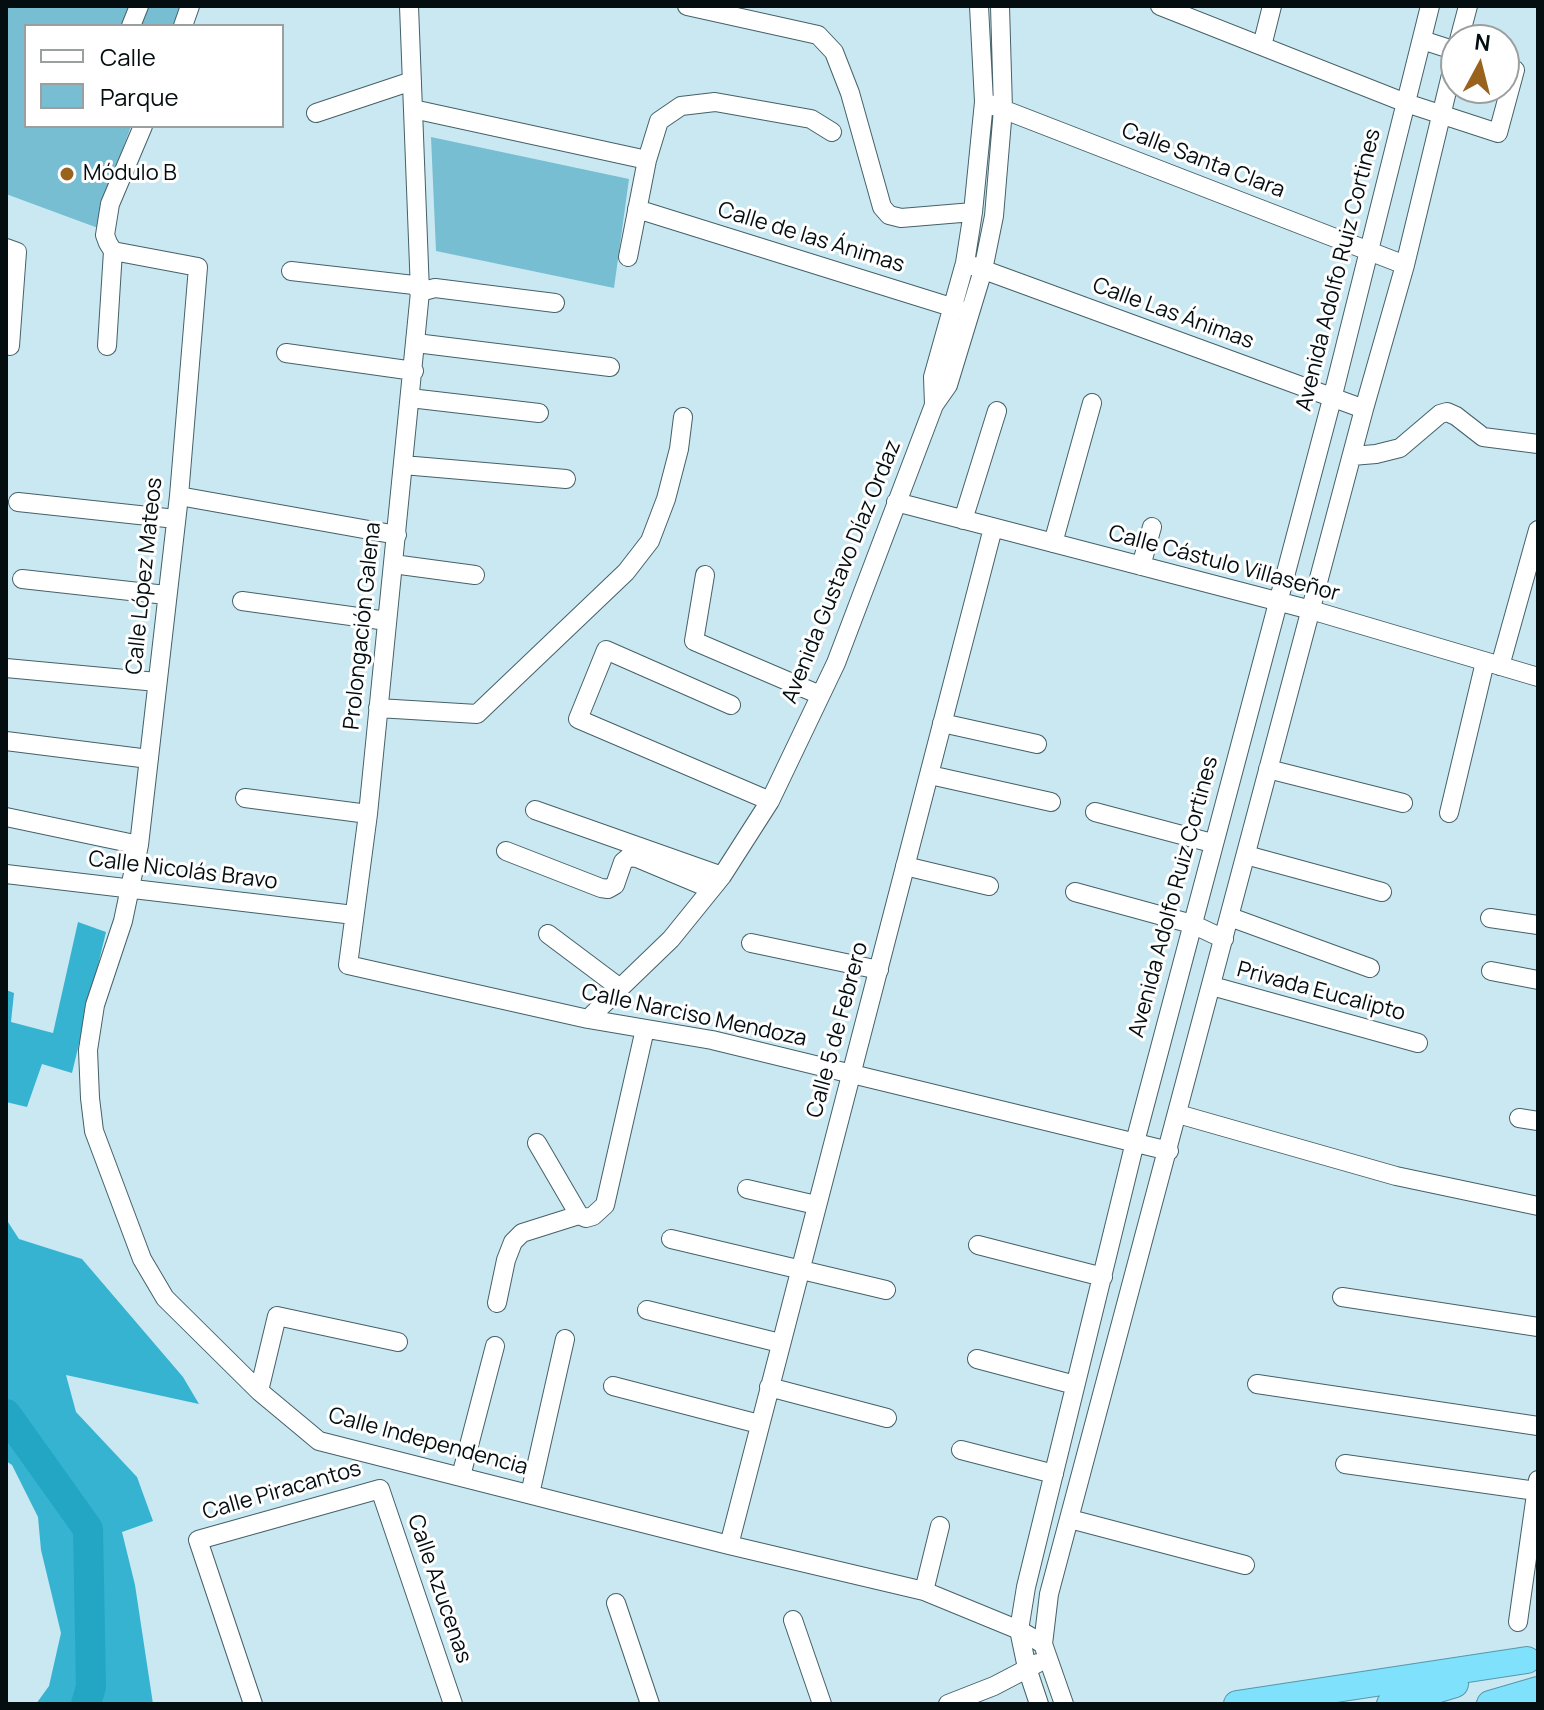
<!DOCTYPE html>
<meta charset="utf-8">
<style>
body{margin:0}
#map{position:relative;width:1544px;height:1710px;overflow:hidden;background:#c9e8f1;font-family:Manrope,sans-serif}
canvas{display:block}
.frame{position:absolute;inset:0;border:8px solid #040e11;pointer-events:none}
.legend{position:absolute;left:24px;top:24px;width:260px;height:104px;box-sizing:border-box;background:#fff;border:2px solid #9b9fa0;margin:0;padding:10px 14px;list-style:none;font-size:24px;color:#040e11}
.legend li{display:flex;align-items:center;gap:16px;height:40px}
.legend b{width:40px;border:2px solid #9b9fa0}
.north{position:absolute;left:1440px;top:24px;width:80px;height:80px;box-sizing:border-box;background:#fff;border:2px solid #9b9fa0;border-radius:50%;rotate:7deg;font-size:22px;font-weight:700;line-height:32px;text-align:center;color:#040e11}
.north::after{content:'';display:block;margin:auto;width:28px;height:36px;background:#9a631d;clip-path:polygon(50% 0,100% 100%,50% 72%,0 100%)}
</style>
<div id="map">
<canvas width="1544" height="1710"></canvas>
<div class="frame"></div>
<ul class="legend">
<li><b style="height:10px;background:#fff"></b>Calle</li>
<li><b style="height:22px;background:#77bed3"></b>Parque</li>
</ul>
<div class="north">N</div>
</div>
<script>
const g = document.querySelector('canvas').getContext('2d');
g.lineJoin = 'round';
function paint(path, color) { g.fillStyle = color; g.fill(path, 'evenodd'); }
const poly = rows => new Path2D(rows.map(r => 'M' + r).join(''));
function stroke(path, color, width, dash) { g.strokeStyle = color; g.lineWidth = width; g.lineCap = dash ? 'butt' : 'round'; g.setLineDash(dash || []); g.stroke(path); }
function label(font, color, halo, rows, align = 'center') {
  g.font = font + ' Manrope,sans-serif'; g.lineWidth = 6; g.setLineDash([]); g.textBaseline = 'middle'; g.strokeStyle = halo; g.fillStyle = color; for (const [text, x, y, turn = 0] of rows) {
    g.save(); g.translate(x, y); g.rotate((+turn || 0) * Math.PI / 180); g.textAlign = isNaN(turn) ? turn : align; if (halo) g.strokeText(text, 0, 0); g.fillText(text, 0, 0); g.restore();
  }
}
const green = poly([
 [6,6,185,6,173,26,26,26,26,126,131,126,103,204,98,228,6,194],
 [431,137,629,179,614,288,436,251]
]);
const forest = poly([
 [78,922,106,932,72,1073,42,1064,27,1107,6,1102,6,990,14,993,11,1022,53,1033],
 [6,1219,19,1239,82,1259,183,1377,199,1404,66,1375,76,1412,137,1477,153,1521,122,1532,135,1585,153,1704,36,1704,49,1686,61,1633,41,1550,38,1517,12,1465,6,1461]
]);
const river = poly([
 [6,1414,88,1529,91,1687,86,1704]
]);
const minor = poly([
 [409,6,420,292,368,814,348,965,588,1019,712,1040,1169,1151],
 [687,6,818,35,834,52,850,93,882,207,889,215,901,218,973,212],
 [1160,6,1406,103,1498,133,1515,70,1504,67],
 [131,26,139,6],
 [183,26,190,6],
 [1422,40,1456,51],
 [1459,40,1468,6],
 [1262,46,1272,6],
 [984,102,1405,265],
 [413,109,647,160],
 [316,113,412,81],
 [143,126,110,204,105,235,108,243,113,251,198,267,179,496,139,845,123,921,95,1005,88,1050,90,1098,94,1131,142,1259,165,1298,259,1391,319,1441,729,1545,924,1591,1019,1630,1043,1644],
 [637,209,964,311],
 [6,248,17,252,10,346],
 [628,257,647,160,659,121,681,106,715,102,811,119,832,132],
 [965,263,1364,409],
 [291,271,414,285,420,292],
 [420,292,435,288,555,303],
 [416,343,610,367],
 [107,346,113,251],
 [286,353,414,371],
 [410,398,539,413],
 [934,405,933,377,965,263,973,212,984,102,979,6],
 [1352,456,1376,454,1400,448,1440,414,1447,412,1456,416,1483,437,1538,444],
 [403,465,566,479],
 [179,496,397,535],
 [18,502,176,519],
 [896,502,1311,610,1538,677],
 [963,520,997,411],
 [1053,543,1092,403],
 [393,564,475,575],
 [1141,566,1152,527],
 [705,575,694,641,820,695],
 [22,579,166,595],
 [242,601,387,621],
 [1500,666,1538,530],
 [6,668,157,682],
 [731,705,606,650,578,719,770,801],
 [378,708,477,714,626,572,650,541,666,499,679,449,683,417],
 [942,723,1037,744],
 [6,741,149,759],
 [1268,769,1403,803],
 [930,775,1051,802],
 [245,798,368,814],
 [535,810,722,876],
 [1095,812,1212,843],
 [1449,813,1485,662],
 [6,817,139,845],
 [506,851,601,888,608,889,615,885,623,862,629,857,637,858,711,889],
 [1246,855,1382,892],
 [905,866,989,886],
 [6,874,354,915],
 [1075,892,1192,924,1224,939],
 [1230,917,1370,968],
 [1490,918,1538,925],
 [548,934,620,988],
 [751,943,879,970],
 [1491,971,1538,980],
 [1212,986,1418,1043],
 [588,1019,671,939,722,876,770,801,836,663,934,405,948,385,983,270,994,216,1003,109,1000,6],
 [1178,1114,1396,1176,1538,1206],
 [1519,1118,1538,1121],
 [537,1143,579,1215,586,1218,593,1216,605,1205,645,1029],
 [747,1189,816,1205],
 [671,1239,886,1290],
 [978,1245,1103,1277],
 [1342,1297,1538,1327],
 [497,1303,506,1260,513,1242,522,1233,579,1215],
 [647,1310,780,1343],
 [977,1359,1075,1385],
 [1257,1384,1538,1426],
 [613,1386,759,1424],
 [769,1387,887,1418],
 [259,1391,277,1316,398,1342],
 [961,1450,1054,1474],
 [1345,1464,1536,1491],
 [461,1476,495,1346],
 [530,1494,565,1339],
 [1070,1519,1245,1565],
 [729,1545,993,528],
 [924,1591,940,1526],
 [616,1603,650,1704],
 [793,1620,822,1704],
 [1518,1622,1538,1480],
 [253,1704,198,1540,380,1489,453,1704],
 [948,1704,994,1686,1038,1663],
 [1039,1704,1027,1668,1019,1630,1026,1587,1135,1142,1332,399,1430,6],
 [1064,1704,1043,1644,1049,1594,1364,409,1405,265,1456,54]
]);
const highway = poly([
 [1237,1704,1527,1660],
 [1390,1704,1455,1684],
 [1490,1704,1538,1690]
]);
const markers = [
 [67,174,8,"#9a631d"]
];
const streetNames = [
 ["Calle Santa Clara",1203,161,21],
 ["Calle de las Ánimas",811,238,17],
 ["Avenida Adolfo Ruiz Cortines",1339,270,-76],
 ["Calle Las Ánimas",1173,314,20],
 ["Calle Cástulo Villaseñor",1224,564,15],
 ["Avenida Gustavo Díaz Ordaz",842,572,-68],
 ["Calle López Mateos",145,576,-84],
 ["Prolongación Galena",363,626,-84],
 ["Calle Nicolás Bravo",183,871,7],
 ["Avenida Adolfo Ruiz Cortines",1174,897,-75],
 ["Privada Eucalipto",1321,992,15],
 ["Calle Narciso Mendoza",694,1016,12],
 ["Calle 5 de Febrero",838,1030,-75],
 ["Calle Independencia",428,1442,15],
 ["Calle Piracantos",282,1491,-16],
 ["Calle Azucenas",439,1589,71]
];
const poiNames = [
 ["Módulo B",83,174]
];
paint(green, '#77bed3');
paint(forest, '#36b3d1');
stroke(river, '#23a6c4', 30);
stroke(minor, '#456169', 20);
stroke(highway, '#5597aa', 28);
stroke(minor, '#fff', 18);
stroke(highway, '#80e1fc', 26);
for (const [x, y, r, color] of markers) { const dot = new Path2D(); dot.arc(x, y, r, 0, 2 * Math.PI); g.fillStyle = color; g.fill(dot); stroke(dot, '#fff', 3); }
label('22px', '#040e11', '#fff', streetNames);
label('22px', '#040e11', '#fff', poiNames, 'left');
</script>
